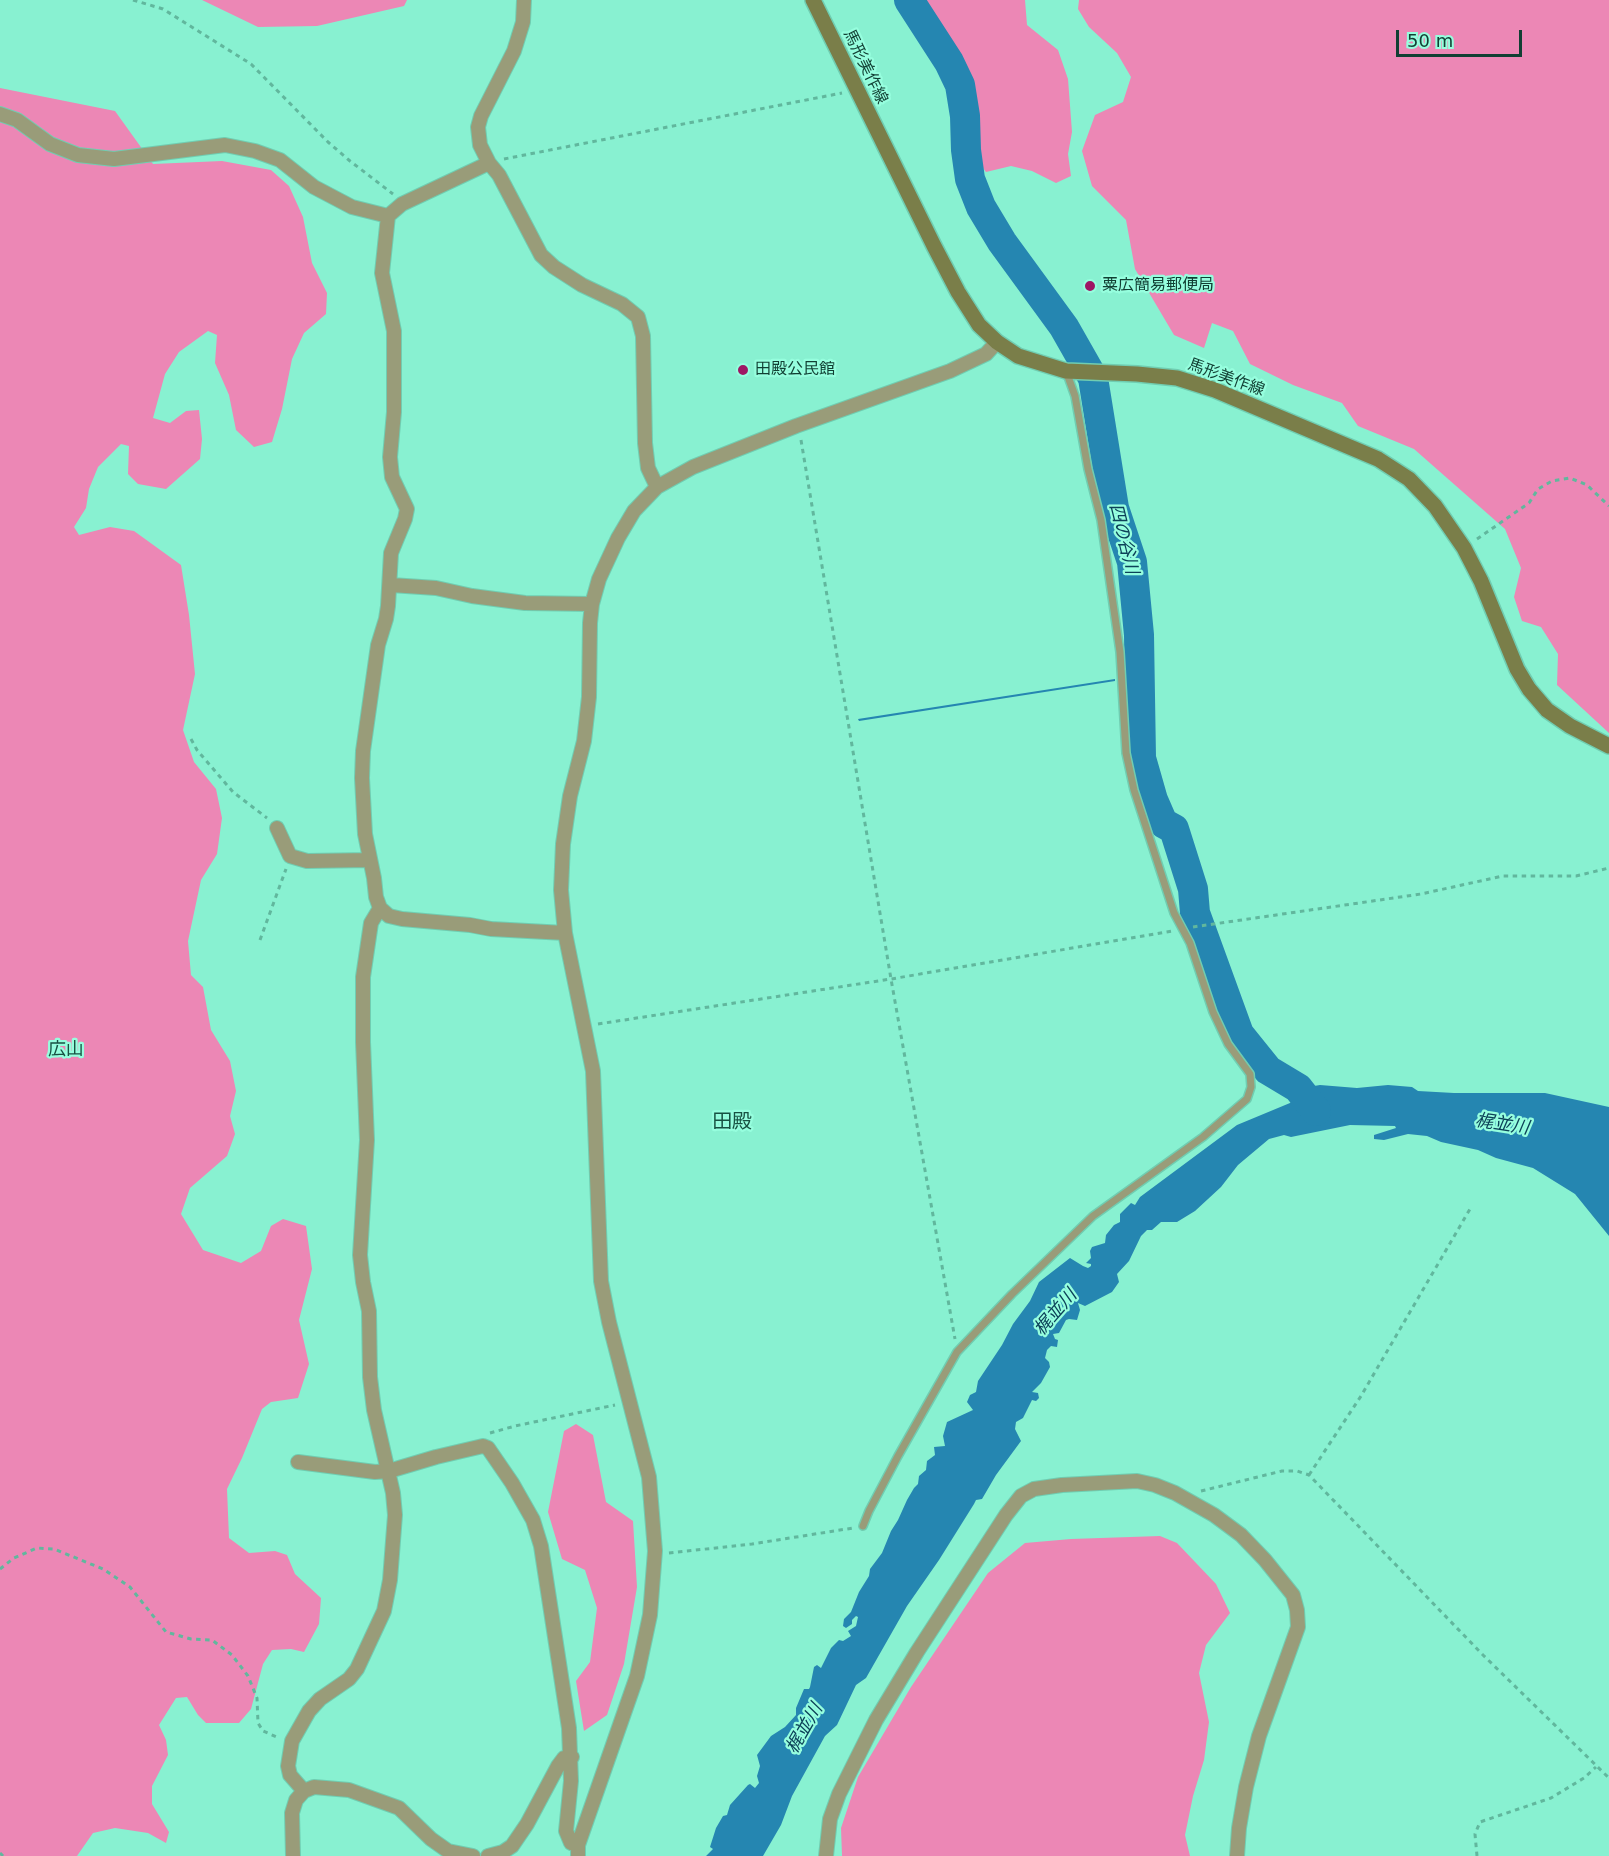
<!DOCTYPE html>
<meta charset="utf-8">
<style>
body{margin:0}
#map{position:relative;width:1609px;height:1856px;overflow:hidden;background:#88f1d1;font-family:"DejaVu Sans",sans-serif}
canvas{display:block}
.scale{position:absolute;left:1396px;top:30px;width:126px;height:27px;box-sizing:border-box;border:3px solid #113f33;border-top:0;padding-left:8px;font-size:18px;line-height:21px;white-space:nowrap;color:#113f33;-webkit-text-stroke:4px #96fede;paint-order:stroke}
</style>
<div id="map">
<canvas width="1609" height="1856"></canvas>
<div class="scale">50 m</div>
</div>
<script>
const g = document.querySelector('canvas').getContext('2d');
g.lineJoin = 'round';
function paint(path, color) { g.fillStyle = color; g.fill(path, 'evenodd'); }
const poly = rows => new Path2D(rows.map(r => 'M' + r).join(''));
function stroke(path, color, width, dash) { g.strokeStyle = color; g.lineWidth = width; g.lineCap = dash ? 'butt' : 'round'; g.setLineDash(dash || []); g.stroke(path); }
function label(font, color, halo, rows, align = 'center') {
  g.font = font + ' "DejaVu Sans","Noto Sans JP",sans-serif'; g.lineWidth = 4.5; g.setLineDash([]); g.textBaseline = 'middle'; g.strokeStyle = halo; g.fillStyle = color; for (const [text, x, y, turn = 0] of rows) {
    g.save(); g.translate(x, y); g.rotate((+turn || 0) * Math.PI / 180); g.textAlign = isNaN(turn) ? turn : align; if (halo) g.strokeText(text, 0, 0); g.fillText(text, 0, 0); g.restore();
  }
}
const forest = poly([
 [202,0,407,0,404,6,317,26,258,27],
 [916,0,1025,0,1027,25,1058,50,1068,79,1072,132,1068,154,1071,176,1056,183,1032,171,1011,166,986,172,974,156,970,106,958,68],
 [1079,0,1609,0,1609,733,1557,685,1558,654,1541,627,1522,621,1514,597,1521,568,1505,529,1414,449,1358,426,1342,403,1293,385,1250,364,1233,331,1212,323,1204,348,1174,335,1135,269,1126,220,1092,186,1082,151,1095,115,1123,102,1131,77,1117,53,1089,27,1078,9],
 [0,88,115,111,153,164,222,161,271,170,289,186,303,217,312,263,327,293,326,314,304,333,292,359,282,409,272,442,254,447,236,430,229,395,215,363,217,335,208,331,179,352,165,374,153,418,170,423,186,411,199,410,202,439,200,459,166,489,138,484,128,474,129,446,121,444,98,467,89,489,86,508,74,527,79,535,110,527,134,531,181,565,189,615,195,674,183,730,194,762,216,789,222,818,217,854,201,880,188,941,191,975,203,987,211,1030,230,1061,236,1091,230,1116,235,1134,227,1156,190,1188,181,1214,203,1250,241,1263,261,1251,271,1226,283,1219,306,1226,312,1269,299,1320,309,1364,298,1398,271,1402,262,1409,242,1458,227,1489,229,1538,249,1553,275,1551,287,1555,295,1574,321,1598,319,1624,304,1652,291,1649,272,1650,263,1664,251,1709,239,1723,206,1723,198,1715,187,1697,176,1698,159,1725,166,1740,168,1755,152,1786,152,1804,169,1832,166,1843,148,1833,115,1828,93,1833,77,1856,0,1856],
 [576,1424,593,1435,606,1502,633,1521,637,1587,624,1664,607,1715,584,1731,576,1681,590,1662,597,1608,585,1570,562,1559,548,1512,564,1431],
 [1160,1536,1177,1543,1216,1584,1230,1613,1206,1645,1199,1673,1209,1722,1204,1760,1193,1796,1185,1835,1190,1856,842,1856,841,1828,858,1777,911,1687,988,1573,1025,1543,1071,1539]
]);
const water = poly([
 [1115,679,1115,681,859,721,858,719],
 [1320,1085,1357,1088,1388,1085,1412,1087,1418,1091,1454,1093,1545,1093,1609,1107,1609,1236,1575,1194,1533,1168,1496,1158,1478,1150,1441,1142,1427,1136,1408,1134,1384,1140,1374,1139,1374,1135,1396,1128,1395,1126,1350,1125,1291,1137,1284,1135,1269,1139,1238,1165,1221,1187,1195,1211,1177,1222,1161,1222,1152,1230,1147,1230,1141,1236,1129,1261,1117,1274,1119,1282,1112,1292,1085,1306,1078,1303,1080,1310,1077,1320,1069,1319,1066,1320,1059,1333,1053,1334,1055,1339,1058,1340,1057,1347,1051,1346,1047,1350,1045,1358,1049,1362,1050,1367,1041,1383,1032,1392,1038,1393,1039,1398,1036,1401,1032,1400,1023,1418,1016,1422,1015,1429,1021,1441,996,1475,982,1499,976,1500,974,1504,939,1560,907,1606,866,1678,856,1685,837,1725,825,1736,792,1796,781,1825,763,1856,706,1856,713,1849,710,1847,716,1828,723,1816,727,1815,730,1805,748,1785,750,1784,755,1788,759,1783,757,1776,760,1766,757,1755,771,1736,785,1727,796,1715,796,1708,804,1689,809,1689,810,1687,814,1667,817,1665,821,1668,831,1648,839,1640,843,1641,851,1636,848,1631,856,1626,858,1617,856,1616,852,1620,852,1624,846,1628,843,1626,844,1619,851,1612,859,1592,869,1576,870,1569,882,1553,891,1531,898,1520,907,1500,914,1488,918,1484,919,1476,926,1470,927,1461,935,1455,934,1447,945,1446,943,1436,947,1422,973,1410,967,1402,970,1395,976,1392,978,1381,1002,1345,1013,1324,1030,1301,1039,1282,1070,1258,1083,1266,1088,1268,1091,1266,1091,1264,1086,1263,1091,1258,1090,1251,1092,1247,1105,1243,1106,1235,1114,1225,1120,1222,1120,1214,1131,1203,1135,1205,1140,1197,1237,1125,1290,1103,1294,1100,1294,1094,1308,1087]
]);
const river = poly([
 [909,0,949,62,960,85,965,116,966,150,970,179,981,207,1002,242,1064,327,1093,378,1114,508,1132,562,1139,635,1141,758,1153,800,1163,823,1174,829,1193,889,1195,913,1239,1034,1268,1070,1298,1088,1316,1111]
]);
const path = poly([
 [133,0,163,9,251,64,328,142,350,161,393,194],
 [504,159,842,93],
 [801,440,891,979,955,1339],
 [1477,539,1529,503,1538,489,1552,481,1570,478,1587,485,1609,506],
 [191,739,197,750,233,792,267,818],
 [1193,927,1421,894,1503,876,1576,876,1609,868],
 [260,940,286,869],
 [598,1024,891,979,1172,931],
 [490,1433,515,1426,615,1405],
 [1309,1475,1361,1396,1470,1209],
 [1201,1491,1282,1471,1297,1471,1309,1475,1483,1655,1609,1778],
 [669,1553,752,1544,853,1528],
 [0,1569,14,1558,37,1548,54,1549,103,1569,130,1587,166,1632,191,1639,212,1640,232,1655,248,1676,257,1698,258,1723,263,1731,279,1738],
 [0,1853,3,1856],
 [1477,1856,1475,1834,1480,1822,1551,1798,1584,1778,1596,1767]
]);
const lane = poly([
 [863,1526,869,1511,898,1456,957,1352,1012,1294,1093,1216,1203,1137,1247,1099,1251,1087,1250,1074,1228,1044,1213,1012,1190,943,1174,913,1134,790,1126,753,1120,652,1101,520,1088,469,1075,396,1066,371]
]);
const street = poly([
 [524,0,523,22,514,51,481,116,478,127,480,145,489,163,499,175,541,255,554,267,582,285,622,304,638,317,643,336,645,443,648,468,657,487,693,467,796,426,950,371,986,354,997,342],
 [0,114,17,120,50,144,78,155,114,159,225,145,255,151,280,160,314,187,352,207,388,216,402,204,489,163],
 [388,216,382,273,394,331,394,412,390,457,392,477,407,509,405,519,391,553,388,606,386,619,378,645,363,751,362,778,365,834,374,878,376,897,380,908,389,916,402,919,470,925,491,929,565,933],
 [391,585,436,588,472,596,525,603,592,604],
 [277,828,290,856,307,861,370,860],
 [298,1462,375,1472,389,1471,436,1457,483,1446,488,1448,512,1483,533,1520,541,1546,569,1728,571,1781,566,1831,571,1843,578,1845],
 [304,1791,290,1775,288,1766,292,1741,309,1711,320,1699,349,1679,357,1669,384,1611,390,1580,395,1515,393,1493,374,1410,370,1377,369,1311,363,1282,360,1255,367,1140,363,1042,363,977,371,923,380,908],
 [293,1856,292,1813,296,1800,304,1791,314,1787,349,1790,399,1808,431,1839,448,1851,473,1856],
 [488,1856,503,1852,512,1846,527,1824,558,1766,564,1758,572,1757],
 [578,1856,578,1845,637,1676,650,1615,655,1551,649,1477,609,1322,601,1281,593,1071,565,933,561,890,563,844,570,796,584,741,589,697,590,623,592,604,599,579,618,538,634,511,657,487],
 [826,1856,830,1819,839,1794,876,1720,917,1652,1006,1515,1021,1496,1034,1489,1062,1485,1137,1481,1155,1485,1175,1493,1214,1515,1241,1535,1265,1560,1293,1595,1297,1610,1298,1627,1259,1736,1246,1787,1239,1828,1237,1856]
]);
const secondary = poly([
 [813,0,934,246,958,292,979,325,997,342,1018,356,1066,371,1137,374,1177,378,1215,390,1378,459,1409,479,1435,506,1464,548,1481,581,1517,669,1529,689,1547,710,1570,726,1609,746]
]);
const markers = [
 [1090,286,6,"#9e1664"],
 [743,370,6,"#9e1664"]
];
const streetNames = [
 ["馬形美作線",865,67,64],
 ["馬形美作線",1226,378,20]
];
const poiNames = [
 ["粟広簡易郵便局",1102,286],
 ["田殿公民館",755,370]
];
const waterNames = [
 ["四の谷川",1123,539,76],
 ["梶並川",1502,1125,9],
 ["梶並川",1056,1313,-49],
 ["梶並川",805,1729,-60]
];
const neighbourhoodNames = [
 ["広山",66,1050]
];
const quarterNames = [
 ["田殿",732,1123]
];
paint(forest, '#ec87b5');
paint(water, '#2586b1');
stroke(river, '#2586b1', 30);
stroke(lane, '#70cdb1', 10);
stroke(street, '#70cdb1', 16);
stroke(secondary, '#70cdb1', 18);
stroke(path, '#61b79d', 3, [4.5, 4.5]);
stroke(lane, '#999c79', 7);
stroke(street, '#999c79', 14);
stroke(secondary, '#7a7e49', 15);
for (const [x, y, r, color] of markers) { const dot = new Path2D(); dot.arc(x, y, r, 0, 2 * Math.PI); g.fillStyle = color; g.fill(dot); stroke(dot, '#96fede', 2); }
label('16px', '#113f33', '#96fede', streetNames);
label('16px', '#113f33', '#96fede', poiNames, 'left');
label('italic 18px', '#0c4158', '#96fede', waterNames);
label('18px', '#185243', '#96fede', neighbourhoodNames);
label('20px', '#185243', '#96fede', quarterNames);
</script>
